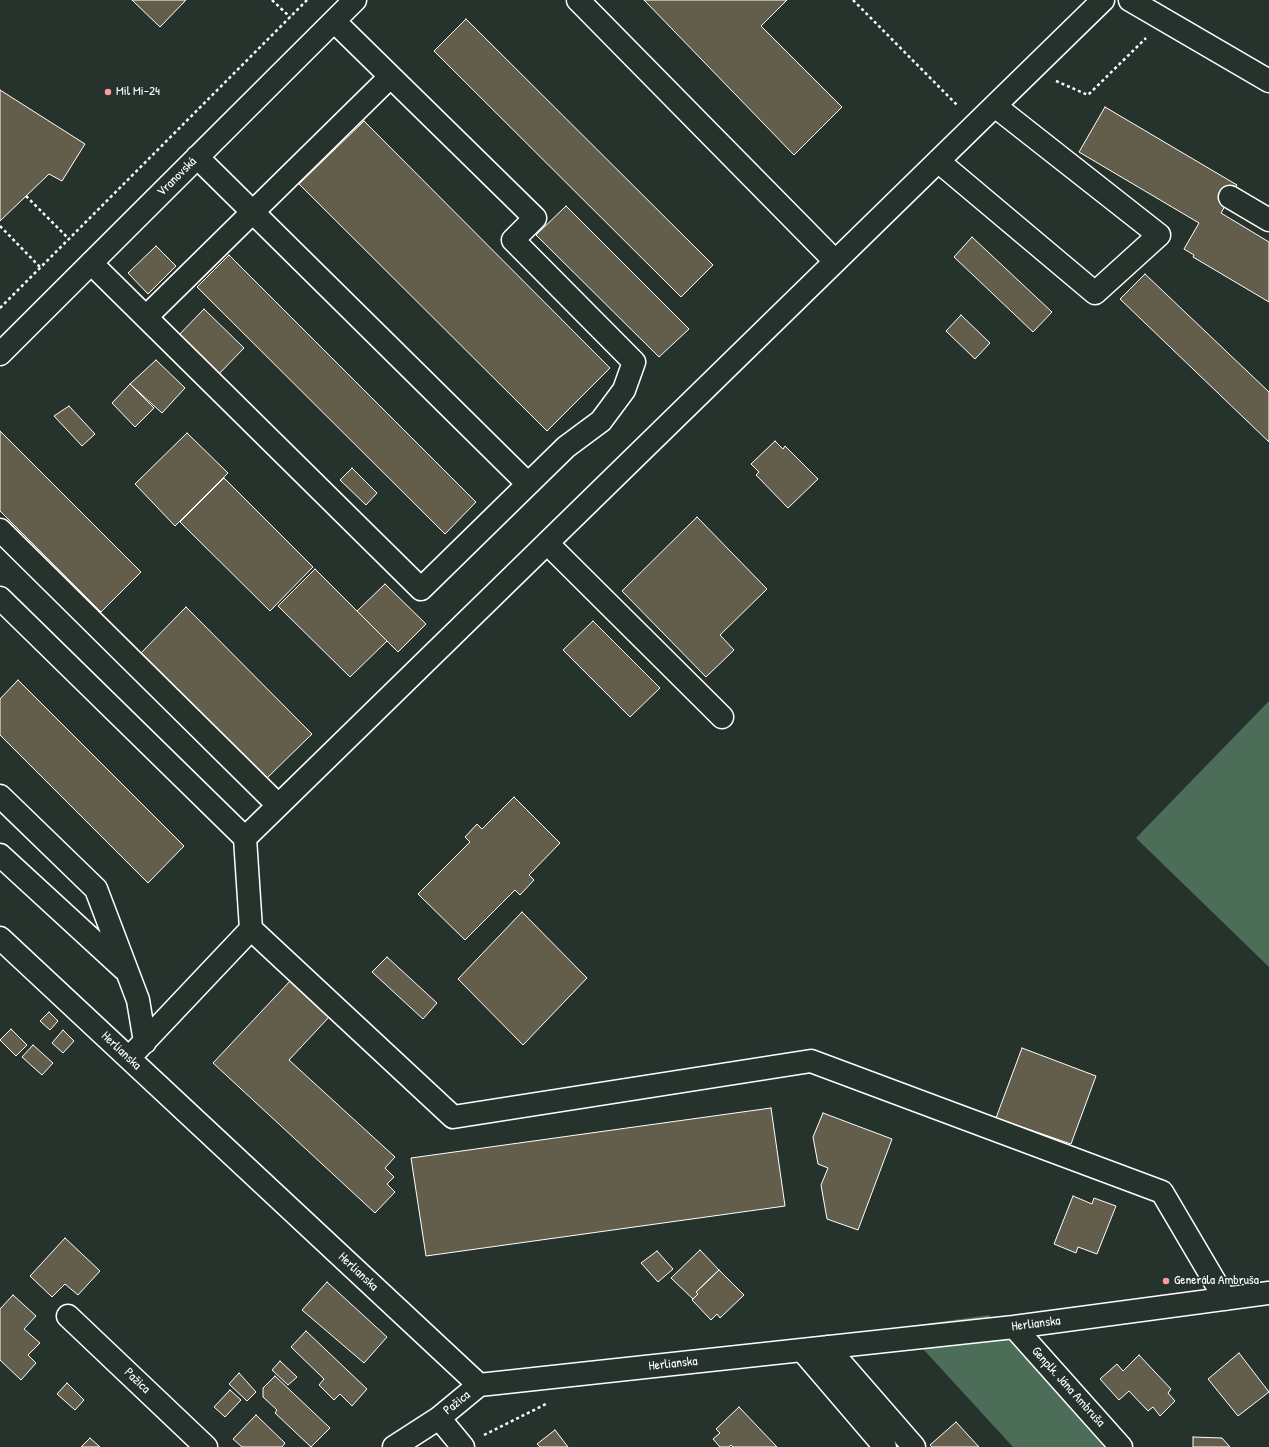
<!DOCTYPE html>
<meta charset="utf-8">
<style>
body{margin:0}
canvas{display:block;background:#26332d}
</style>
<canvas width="1269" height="1447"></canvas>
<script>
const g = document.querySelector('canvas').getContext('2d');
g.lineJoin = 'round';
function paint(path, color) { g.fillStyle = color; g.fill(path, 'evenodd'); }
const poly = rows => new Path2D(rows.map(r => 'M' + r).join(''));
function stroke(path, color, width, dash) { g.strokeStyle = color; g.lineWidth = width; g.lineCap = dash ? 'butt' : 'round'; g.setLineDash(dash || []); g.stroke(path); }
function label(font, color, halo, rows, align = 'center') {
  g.font = font + ' "Patrick Hand",sans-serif'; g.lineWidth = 3; g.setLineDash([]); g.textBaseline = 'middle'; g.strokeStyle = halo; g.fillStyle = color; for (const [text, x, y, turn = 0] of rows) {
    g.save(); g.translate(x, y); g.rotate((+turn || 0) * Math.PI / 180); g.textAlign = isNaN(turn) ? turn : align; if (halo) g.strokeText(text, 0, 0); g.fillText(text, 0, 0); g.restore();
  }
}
const green = poly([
 [1269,701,1269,967,1136,838],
 [989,1315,1104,1447,1013,1447,903,1327]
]);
const building = poly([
 [132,0,186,0,160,27,132,0],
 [644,0,787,0,761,26,842,107,794,155,644,0],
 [466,19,713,265,681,297,434,51,466,19],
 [0,90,85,144,62,181,49,174,0,221,0,90],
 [1105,107,1237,185,1221,213,1269,242,1269,302,1193,257,1194,255,1184,249,1199,223,1079,152,1105,107],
 [364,121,610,368,547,431,299,184,364,121],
 [566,206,689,329,659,357,536,235,566,206],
 [972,237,1052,312,1033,332,954,257,972,237],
 [156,246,176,266,148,294,128,273,156,246],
 [229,255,476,502,445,534,197,287,229,255],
 [1145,274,1269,392,1269,442,1120,299,1145,274],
 [204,309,244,348,216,377,176,338,204,309],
 [961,315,990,343,975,359,946,331,961,315],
 [156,360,185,388,162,413,130,384,156,360],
 [130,384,154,408,135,427,112,403,130,384],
 [69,406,95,434,82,446,54,416,69,406],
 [0,431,141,572,101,612,0,511,0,431],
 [187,433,228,473,175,526,135,484,187,433],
 [775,441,783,449,785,446,818,479,788,508,756,475,759,472,751,464,775,441],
 [352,468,377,493,366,505,340,480,352,468],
 [224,478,313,567,270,611,180,522,224,478],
 [697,517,767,589,720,635,734,650,706,677,622,591,697,517],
 [315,569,387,641,350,677,278,606,315,569],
 [385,584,426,624,398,652,357,611,385,584],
 [186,607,312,734,266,779,141,653,186,607],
 [593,621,660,688,630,717,563,650,593,621],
 [18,680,184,846,148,883,0,735,0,699,18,680],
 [514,797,560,843,529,875,534,880,520,895,515,890,465,940,418,894,470,842,465,837,477,824,482,829,514,797],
 [522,912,587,978,523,1045,458,979,522,912],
 [387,957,437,1003,423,1019,372,972,387,957],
 [291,980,330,1016,289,1060,395,1157,385,1168,394,1177,387,1184,395,1192,375,1213,213,1063,291,980],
 [49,1012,58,1021,50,1030,40,1021,49,1012],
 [11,1029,27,1045,16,1056,0,1040,11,1029],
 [63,1030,74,1041,63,1053,52,1043,63,1030],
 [33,1045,53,1063,42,1075,22,1057,33,1045],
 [1022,1048,1096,1076,1071,1144,996,1118,1022,1048],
 [771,1108,785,1206,426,1256,411,1158,771,1108],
 [823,1113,892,1139,858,1230,827,1219,821,1185,828,1168,818,1164,813,1137,823,1113],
 [1073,1196,1092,1204,1094,1198,1116,1206,1097,1254,1078,1247,1076,1253,1054,1244,1073,1196],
 [65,1238,100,1271,78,1295,65,1284,52,1297,30,1276,65,1238],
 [700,1250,719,1270,696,1292,698,1294,693,1299,671,1278,700,1250],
 [657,1251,673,1269,658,1282,641,1263,657,1251],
 [719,1270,744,1295,720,1318,717,1314,711,1320,692,1300,698,1294,696,1292,719,1270],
 [327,1282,387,1337,364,1363,302,1310,327,1282],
 [13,1295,36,1316,24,1329,40,1343,28,1355,36,1363,21,1380,0,1360,0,1309,13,1295],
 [306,1331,367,1389,352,1406,340,1394,334,1400,319,1385,324,1379,291,1347,306,1331],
 [1239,1353,1269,1392,1238,1416,1208,1379,1239,1353],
 [1139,1355,1171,1389,1168,1393,1175,1401,1160,1416,1153,1407,1148,1411,1129,1391,1119,1400,1100,1379,1117,1364,1123,1371,1139,1355],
 [280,1361,297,1377,288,1385,272,1370,280,1361],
 [239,1373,256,1392,247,1401,229,1384,239,1373],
 [275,1376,330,1428,311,1447,275,1413,277,1410,263,1397,263,1388,275,1376],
 [67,1383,84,1400,75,1410,57,1394,67,1383],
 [230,1390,241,1400,225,1417,214,1407,230,1390],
 [739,1407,777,1447,733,1447,731,1445,729,1447,720,1447,713,1439,720,1433,716,1429,739,1407],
 [256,1415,285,1443,282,1447,242,1447,233,1439,256,1415],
 [956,1422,979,1447,932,1447,930,1445,956,1422],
 [555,1430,568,1447,540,1447,537,1444,555,1430],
 [1193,1437,1222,1438,1230,1447,1193,1447,1193,1437],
 [90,1438,100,1447,81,1447,90,1438]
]);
const path = poly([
 [272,0,290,17],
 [853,0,958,106],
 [1056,81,1088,95,1146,38],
 [26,196,69,239],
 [0,226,40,267],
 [0,308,307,0],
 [484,1435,546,1404]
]);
const minor = poly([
 [578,0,835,261],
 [1130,0,1269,81],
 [197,157,528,484],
 [938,161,1095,293,1159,235,995,106],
 [1230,197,1269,220],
 [91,263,421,589,566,447,601,421,624,390,634,362,513,240,535,218,334,21],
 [146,317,390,77],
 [0,354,355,0],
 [0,530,278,805],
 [547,543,722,717],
 [0,598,245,838],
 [0,796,96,889,138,1000,145,1042],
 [0,855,124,969],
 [251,929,453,1117,811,1061,1162,1192,1225,1299],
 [0,938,479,1385,1014,1327,1269,1293],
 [129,1058,251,929,245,838,1103,0],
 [68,1316,206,1447],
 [1014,1327,1121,1447],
 [827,1347,914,1447],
 [802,1350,885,1447],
 [439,1418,463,1447],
 [394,1447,439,1418,479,1385]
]);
const markers = [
 [108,92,4,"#ff9aa2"],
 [1166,1281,4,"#ff9aa2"]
];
const poiNames = [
 ["Mil Mi-24",116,92],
 ["Generála Ambruša",1174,1281]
];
const streetNames = [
 ["Vranovská",177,177,-45],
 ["Herlianska",121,1051,43],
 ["Herlianska",358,1272,43],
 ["Herlianska",1036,1324,-7],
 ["Herlianska",673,1364,-6],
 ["Pažica",137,1381,44],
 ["Genplk. Jána Ambruša",1068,1387,48],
 ["Pažica",457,1403,-39]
];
paint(green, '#4c6e59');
paint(building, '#635e4c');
stroke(building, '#fff', 1);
stroke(minor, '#fff', 25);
stroke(path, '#fff', 2.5, [3, 3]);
stroke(minor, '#26332d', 22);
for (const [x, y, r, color] of markers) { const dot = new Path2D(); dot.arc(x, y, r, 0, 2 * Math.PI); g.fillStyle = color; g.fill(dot); stroke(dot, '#26332d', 1.5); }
label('13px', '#fff', '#26332d', poiNames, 'left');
label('13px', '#fff', '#26332d', streetNames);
</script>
